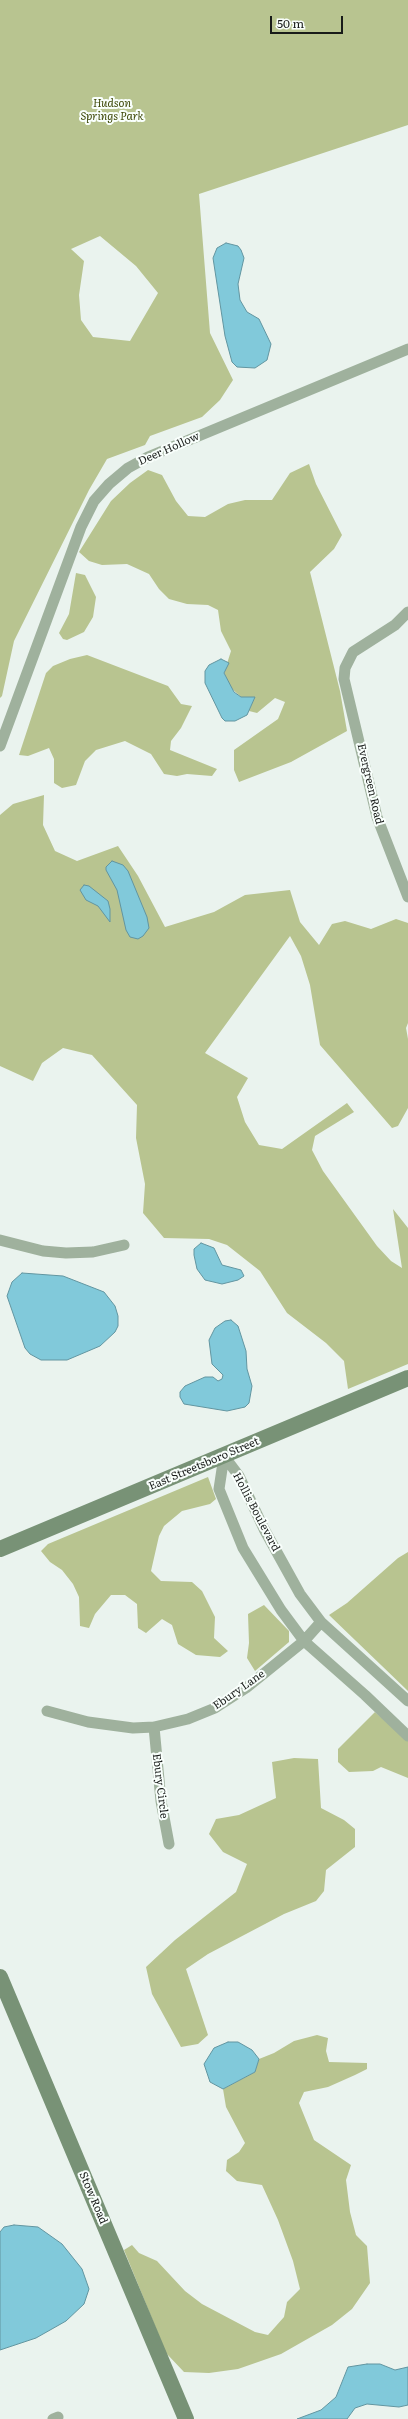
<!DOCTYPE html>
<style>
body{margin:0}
#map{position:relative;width:408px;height:2419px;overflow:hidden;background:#eaf3ee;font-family:Literata,serif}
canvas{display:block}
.scale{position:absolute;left:270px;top:16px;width:73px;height:18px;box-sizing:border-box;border:2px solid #181b19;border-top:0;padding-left:5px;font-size:12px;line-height:14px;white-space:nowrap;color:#181b19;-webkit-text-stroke:3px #f9fffc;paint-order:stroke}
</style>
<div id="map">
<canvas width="408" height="2419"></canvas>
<div class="scale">50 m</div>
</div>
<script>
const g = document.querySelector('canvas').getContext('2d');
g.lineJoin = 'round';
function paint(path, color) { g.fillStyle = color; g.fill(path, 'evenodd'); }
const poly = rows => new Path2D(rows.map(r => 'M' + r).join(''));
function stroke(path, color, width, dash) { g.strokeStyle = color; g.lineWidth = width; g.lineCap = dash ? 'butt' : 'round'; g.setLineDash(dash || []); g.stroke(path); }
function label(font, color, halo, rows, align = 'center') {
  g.font = font + ' Literata,serif'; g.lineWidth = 4; g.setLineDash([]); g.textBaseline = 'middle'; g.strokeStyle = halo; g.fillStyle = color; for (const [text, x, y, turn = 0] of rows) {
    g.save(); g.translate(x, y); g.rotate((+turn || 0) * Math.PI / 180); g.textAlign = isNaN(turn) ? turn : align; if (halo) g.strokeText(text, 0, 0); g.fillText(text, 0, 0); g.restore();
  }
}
const green = poly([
 [0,0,408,0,408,125,199,194,210,333,233,380,220,400,202,417,150,436,145,445,107,459,89,490,14,641,2,696,0,698],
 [100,236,136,266,158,293,130,341,93,337,81,320,79,295,84,261,71,249],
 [309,464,316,484,342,535,334,549,310,572,340,691,347,731,291,762,239,782,234,770,234,750,278,719,285,702,275,698,257,713,249,711,254,697,241,697,230,687,224,673,231,651,221,631,218,610,208,605,187,604,169,599,159,589,149,574,127,564,102,565,89,561,79,552,111,501,130,483,148,470,162,475,176,501,188,516,205,517,228,504,245,500,272,500,290,473],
 [76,573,85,575,96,597,93,617,84,632,67,640,63,639,59,633,69,614],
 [87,655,168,686,181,704,192,706,181,728,171,741,170,750,217,769,212,776,187,774,177,776,164,774,151,754,125,741,96,750,85,761,76,785,62,788,54,783,54,759,49,748,28,756,19,755,46,673,53,666,70,659],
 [44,795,43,825,55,851,77,861,118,846,138,876,165,927,214,912,245,895,290,890,300,922,319,945,332,924,345,921,371,929,396,919,408,923,408,1023,406,1028,408,1039,408,1108,398,1126,392,1128,320,1045,310,985,301,956,290,936,205,1053,248,1078,237,1097,245,1122,259,1145,282,1149,347,1103,354,1112,315,1136,312,1150,323,1171,377,1246,391,1261,402,1268,393,1209,408,1228,408,1364,348,1389,344,1361,326,1343,287,1313,260,1271,227,1245,209,1239,164,1238,143,1213,145,1184,136,1138,137,1105,92,1055,63,1048,42,1063,33,1081,0,1066,0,815,13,804],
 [208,1477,216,1499,210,1504,182,1511,164,1526,159,1536,151,1571,161,1581,192,1582,202,1591,215,1617,214,1638,228,1651,220,1657,196,1655,178,1644,172,1625,162,1619,146,1633,138,1628,137,1604,125,1595,111,1595,95,1614,89,1628,80,1626,79,1597,73,1584,62,1570,50,1562,41,1551,48,1544],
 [408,1552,408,1691,329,1615,347,1603,398,1558],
 [264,1605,289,1631,289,1642,255,1671,247,1658,249,1643,248,1614],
 [375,1712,408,1741,408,1778,381,1767,373,1771,349,1772,338,1762,338,1749],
 [294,1758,318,1759,321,1808,344,1820,355,1829,355,1847,326,1870,324,1891,316,1901,284,1914,208,1954,186,1969,208,2035,198,2044,181,2047,152,1994,146,1967,175,1940,236,1892,247,1864,223,1852,209,1834,216,1819,239,1815,276,1798,272,1762],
 [317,2035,328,2038,326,2051,329,2062,367,2063,367,2069,355,2075,328,2087,304,2092,299,2103,314,2140,351,2165,346,2180,350,2212,356,2235,367,2246,370,2283,352,2309,332,2325,281,2354,238,2369,209,2373,184,2372,166,2353,124,2250,132,2245,139,2253,157,2261,185,2291,202,2304,255,2332,268,2335,284,2317,287,2302,300,2289,293,2261,278,2220,262,2185,237,2181,226,2171,227,2160,239,2152,245,2143,226,2107,223,2089,255,2072,259,2059,274,2053,294,2041]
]);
const water = poly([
 [226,243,238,246,241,250,244,258,238,284,240,300,247,312,259,319,271,344,267,360,255,368,237,367,232,362,225,336,213,258,217,248,226,243],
 [221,659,229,663,224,673,234,692,241,697,255,697,247,715,235,721,225,721,222,718,205,683,205,671,209,665,221,659],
 [112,861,123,865,128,871,147,917,149,928,143,936,138,939,130,937,126,930,117,890,106,870,106,867,112,861],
 [84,885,89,886,108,901,110,909,110,922,98,906,86,900,80,890,84,885],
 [201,1243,214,1248,222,1265,241,1270,244,1276,238,1280,222,1284,205,1280,197,1269,194,1255,194,1249,201,1243],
 [22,1273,63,1276,104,1292,115,1306,118,1316,118,1326,115,1332,100,1346,67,1360,41,1360,30,1354,25,1348,7,1296,12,1282,22,1273],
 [231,1320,238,1326,246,1351,247,1369,252,1386,249,1403,245,1407,227,1411,184,1404,180,1397,180,1392,185,1386,205,1377,213,1377,218,1381,222,1379,223,1375,212,1364,209,1340,215,1328,225,1321,231,1320],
 [228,2042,238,2042,252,2050,259,2059,255,2072,223,2089,210,2082,204,2064,214,2048,228,2042],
 [14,2225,38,2227,62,2244,82,2269,89,2289,84,2304,66,2321,36,2338,0,2350,0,2232,4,2227,14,2225],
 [367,2364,380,2364,395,2370,408,2367,408,2405,399,2407,367,2404,355,2408,347,2419,297,2419,321,2410,336,2397,348,2367,367,2364]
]);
const street = poly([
 [408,612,395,625,353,652,345,668,344,679,377,817,408,897],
 [0,746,81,527,94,501,109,484,128,468,148,457,408,349],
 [0,1240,43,1251,66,1253,93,1252,124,1245],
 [224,1456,219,1489,243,1548,281,1610,304,1641,365,1695,408,1736],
 [224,1456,239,1476,264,1529,300,1594,321,1622,408,1701],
 [47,1711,88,1722,133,1728,154,1727,188,1719,215,1708,246,1688,304,1641,321,1622],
 [154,1727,161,1801,169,1844],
 [53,2419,58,2417]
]);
const secondary = poly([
 [0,1549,408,1378],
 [0,1977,186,2419]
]);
const parkNames = [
 ["Hudson",112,104],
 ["Springs Park",112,117]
];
const streetNames = [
 ["Deer Hollow",169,449,-24],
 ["Evergreen Road",370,784,77],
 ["East Streetsboro Street",204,1464,-23],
 ["Hollis Boulevard",256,1512,62],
 ["Ebury Lane",239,1690,-35],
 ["Ebury Circle",160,1786,83],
 ["Stow Road",93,2198,67]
];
paint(green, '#b8c490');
paint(water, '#81c9da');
stroke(water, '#6295a0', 1);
stroke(street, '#9fb19d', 11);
stroke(secondary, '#789276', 16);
label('italic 11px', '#3d4807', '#f9fffc', parkNames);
label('11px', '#181b19', '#f9fffc', streetNames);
</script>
